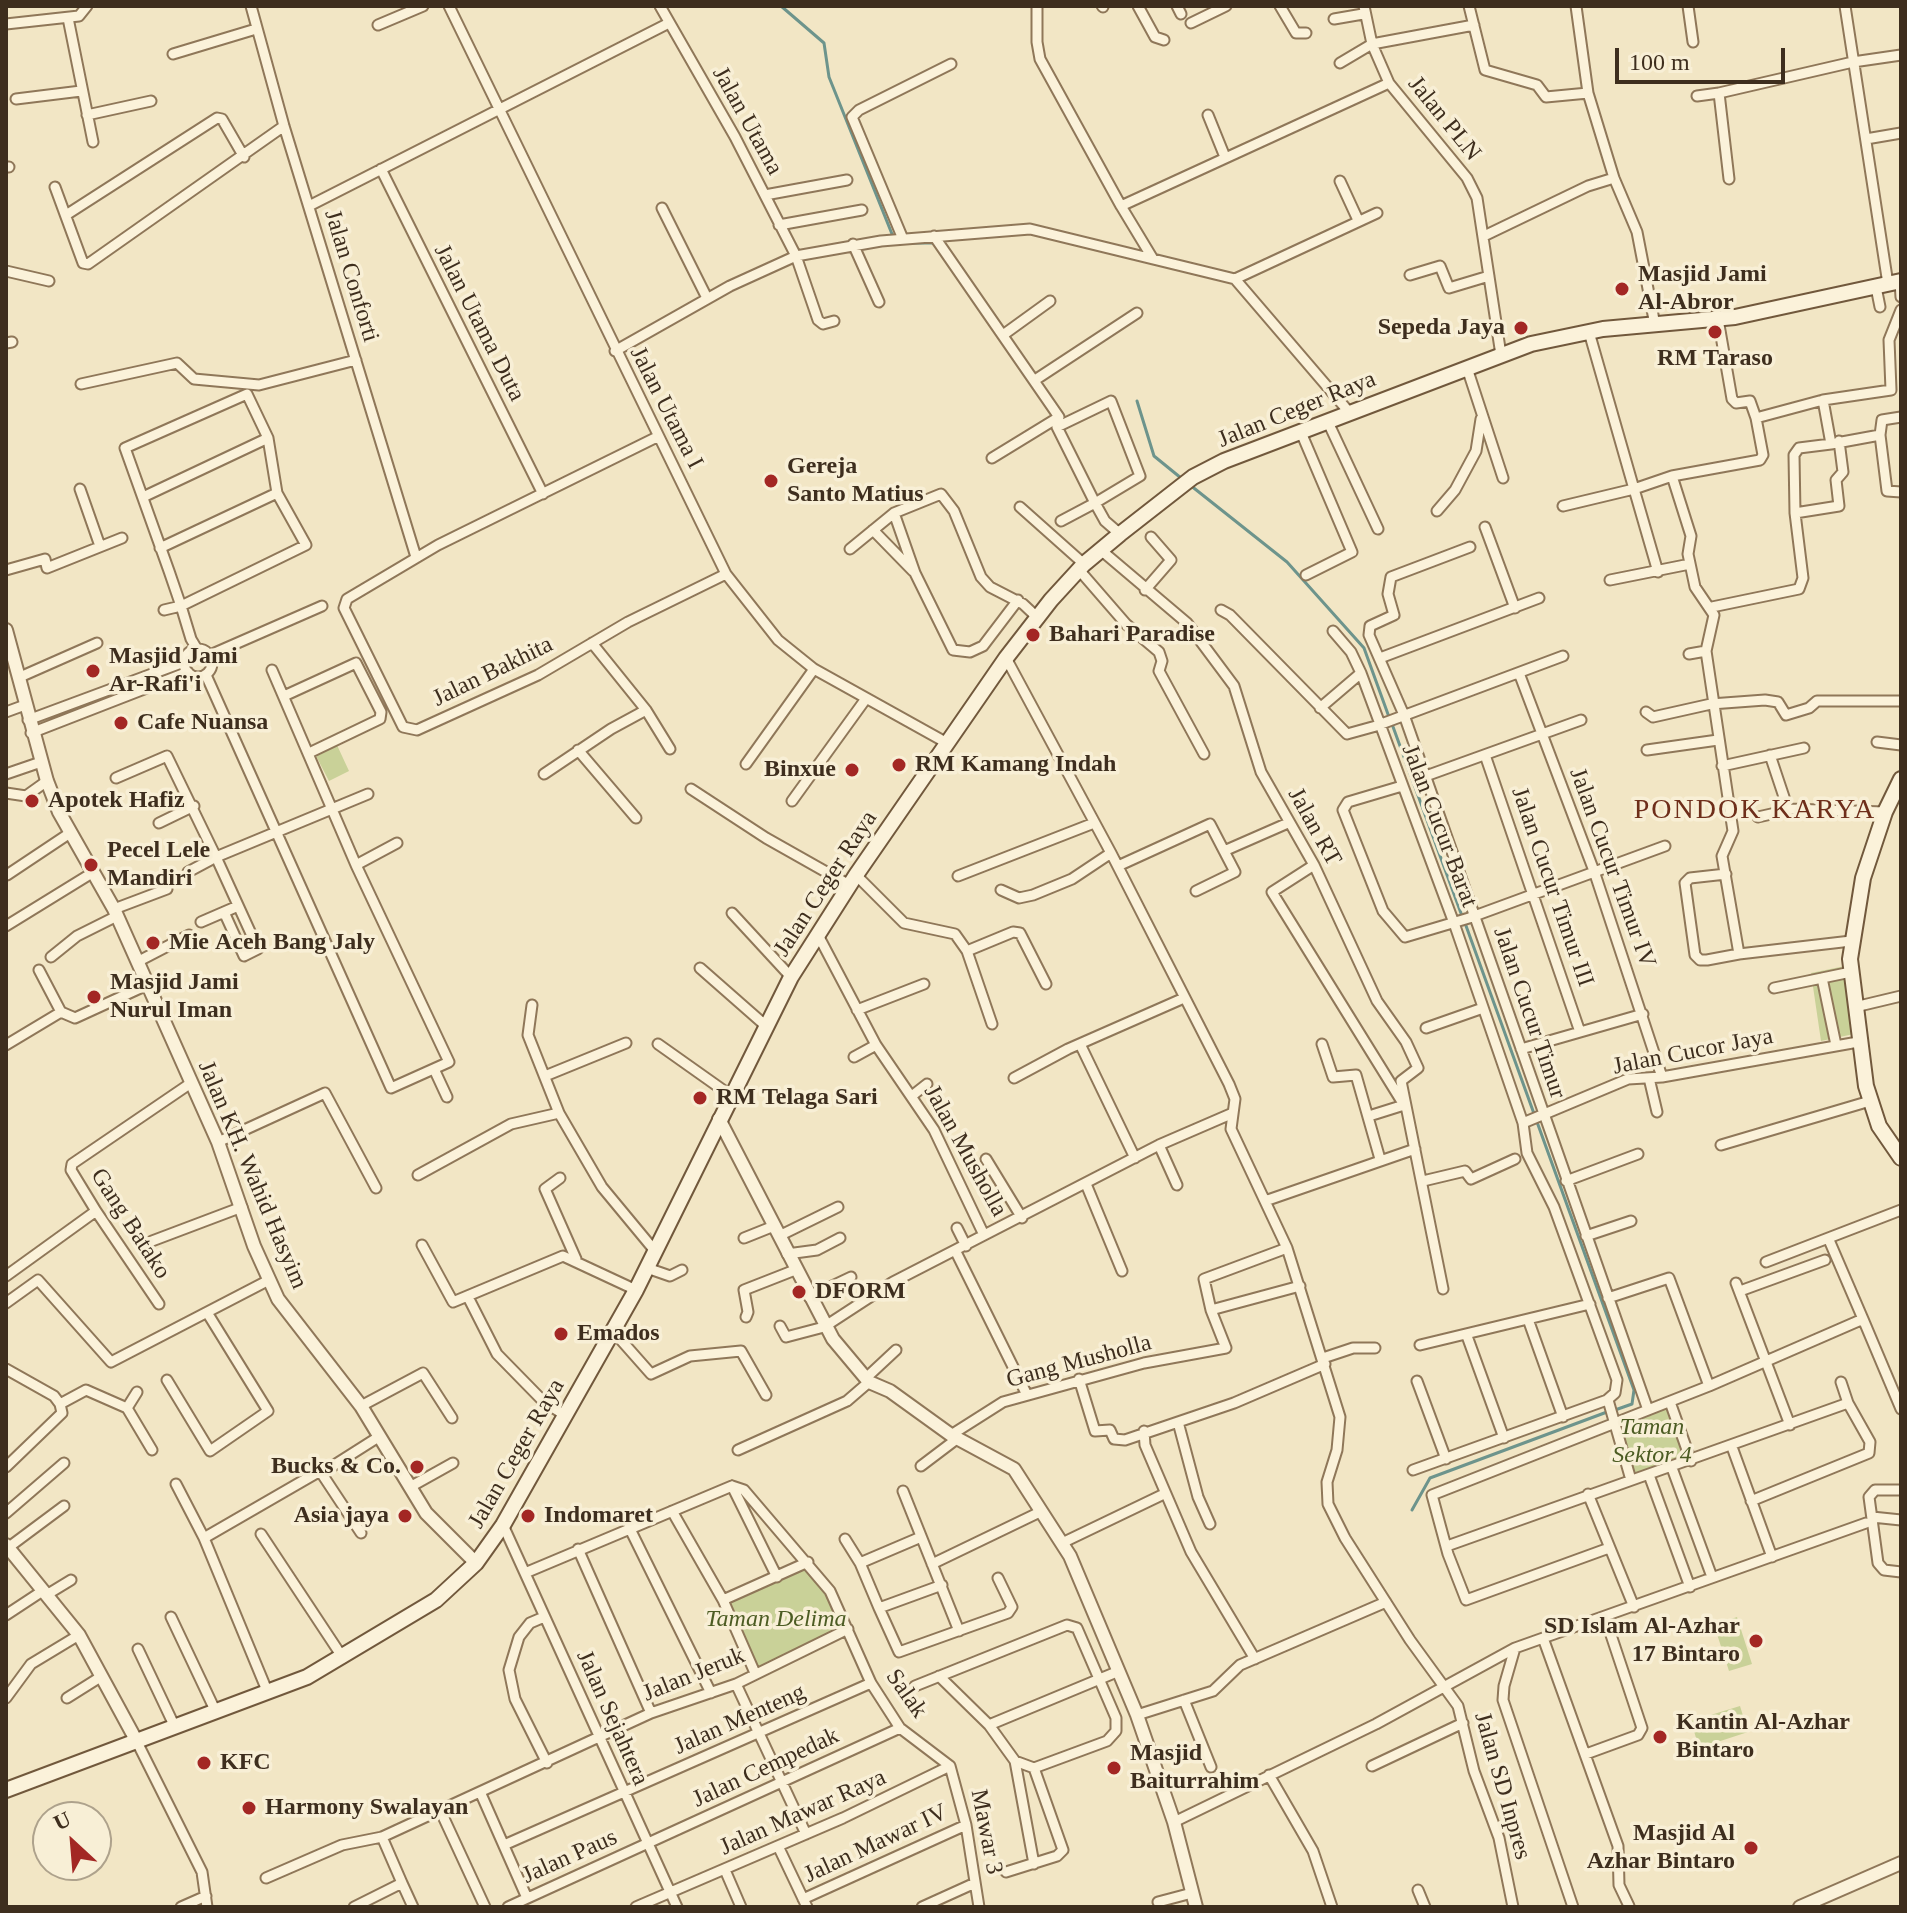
<!DOCTYPE html>
<style>
body{margin:0}
#map{position:relative;width:1907px;height:1913px;overflow:hidden;background:#f2e6c5;font-family:"Times New Roman",serif}
canvas{display:block}
.frame{position:absolute;inset:0;border:8px solid #3e2e1e;pointer-events:none}
.north{position:absolute;left:32px;top:1801px;width:80px;height:80px;box-sizing:border-box;background:#f8efd6;border:2px solid #aea28c;border-radius:50%;rotate:334deg;font-size:22px;font-weight:700;line-height:32px;text-align:center;color:#3e2e1e}
.north::after{content:'';display:block;margin:auto;width:28px;height:36px;background:#a32724;clip-path:polygon(50% 0,100% 100%,50% 72%,0 100%)}
.scale{position:absolute;left:1615px;top:48px;width:170px;height:36px;box-sizing:border-box;border:4px solid #3e2e1e;border-top:0;padding-left:10px;font-size:24px;line-height:28px;white-space:nowrap;color:#3e2e1e;-webkit-text-stroke:6px #f8efd6;paint-order:stroke}
</style>
<div id="map">
<canvas width="1907" height="1913"></canvas>
<div class="frame"></div>
<div class="north">U</div>
<div class="scale">100 m</div>
</div>
<script>
const g = document.querySelector('canvas').getContext('2d');
g.lineJoin = 'round';
function paint(path, color) { g.fillStyle = color; g.fill(path, 'evenodd'); }
const poly = rows => new Path2D(rows.map(r => 'M' + r).join(''));
function stroke(path, color, width, dash) { g.strokeStyle = color; g.lineWidth = width; g.lineCap = dash ? 'butt' : 'round'; g.setLineDash(dash || []); g.stroke(path); }
function label(font, color, halo, rows, align = 'center') {
  g.font = font + ' "Times New Roman",serif'; g.lineWidth = 7; g.setLineDash([]); g.textBaseline = 'middle'; g.strokeStyle = halo; g.fillStyle = color; for (const [text, x, y, turn = 0] of rows) {
    g.save(); g.translate(x, y); g.rotate((+turn || 0) * Math.PI / 180); g.textAlign = isNaN(turn) ? turn : align; if (halo) g.strokeText(text, 0, 0); g.fillText(text, 0, 0); g.restore();
  }
}
const green = poly([
 [336,743,349,771,329,781,315,754],
 [1845,966,1854,1034,1821,1041,1811,973],
 [1668,1402,1690,1462,1635,1482,1614,1420],
 [808,1562,848,1629,755,1673,723,1600],
 [1737,1617,1752,1664,1729,1671,1714,1625],
 [1740,1706,1748,1732,1699,1748,1691,1721]
]);
const stream = poly([
 [781,6,824,43,829,77,894,239],
 [907,243,935,243],
 [1137,401,1154,456,1181,478],
 [1190,485,1287,562,1364,648,1389,717],
 [1392,724,1462,916],
 [1465,923,1634,1390,1632,1404,1615,1410],
 [1412,1510,1430,1478,1607,1412]
]);
const minor = poly([
 [251,6,284,126,416,557],
 [449,6,726,574,778,640,814,669,947,743],
 [660,6,735,137,796,256,818,320,823,324,834,321],
 [1037,6,1037,42,1040,59,1121,206,1389,83],
 [1102,6,1103,7],
 [1138,6,1155,37,1164,40],
 [1177,6,1181,14],
 [1280,6,1296,33,1306,33],
 [1364,6,1372,44,1389,83,1467,178,1477,198,1501,355],
 [1469,6,1485,70,1537,85,1546,97,1588,93],
 [1576,6,1588,93,1614,178,1637,232,1655,325],
 [1688,6,1693,42],
 [1845,6,1888,284],
 [68,18,93,142],
 [1334,19,1363,14],
 [1191,23,1226,6],
 [6,24,79,16,87,6],
 [378,25,423,6],
 [173,54,256,29],
 [1340,63,1372,44,1474,25],
 [1719,93,1853,62,1901,55],
 [1697,96,1719,93,1729,179],
 [16,99,81,91],
 [87,115,151,101],
 [1208,115,1225,157],
 [1866,139,1901,133],
 [6,167,9,167],
 [381,169,543,494],
 [1340,181,1358,220],
 [55,187,83,263,88,264,284,126],
 [765,195,847,180],
 [309,206,669,23],
 [1121,206,1153,259],
 [662,208,707,298],
 [66,215,217,118,222,119,244,157],
 [779,225,862,210],
 [934,236,1059,417,992,458],
 [1484,236,1588,186,1614,178],
 [903,239,852,117,859,110,951,64],
 [853,244,879,302],
 [6,271,49,281],
 [1410,275,1440,266,1449,288,1489,276],
 [1235,279,1377,213],
 [1900,281,1901,297],
 [1876,287,1880,307],
 [1718,319,1732,399,1736,403,1750,401,1756,418],
 [1589,332,1634,489,1672,476,1691,536,1688,554,1695,587,1714,615,1706,651,1733,831,1722,856,1739,954,1851,941],
 [1003,335,1050,301],
 [6,343,12,342],
 [615,351,730,286,796,256,881,241,1030,229,1235,279,1349,412],
 [1467,368,1503,478],
 [1035,380,1137,313],
 [81,384,177,363,194,379,259,385,356,360],
 [1823,400,1891,390,1889,340,1901,310],
 [1327,420,1378,529],
 [1300,430,1352,552,1306,575],
 [1880,435,1882,420,1901,417],
 [657,437,438,545,347,599,344,608,403,727,417,730,538,675,628,622,726,574],
 [1672,476,1760,460,1763,455,1756,418,1823,400,1831,444,1880,435,1887,491,1901,492],
 [80,489,100,546],
 [143,497,268,438],
 [1563,506,1634,489,1658,572],
 [1020,507,1084,564],
 [1437,511,1455,490,1476,451,1481,419],
 [894,513,915,573,953,650,970,652,983,646,1018,600],
 [1795,513,1839,506,1836,480,1843,472,1839,441],
 [1061,521,1095,503,1140,476,1111,401,1057,427,1095,503,1105,521,1120,534],
 [1485,527,1515,608],
 [873,530,913,571],
 [1470,547,1391,577,1388,594,1394,615,1370,626,1369,635,1404,715,1648,1410],
 [160,548,277,493],
 [850,549,894,513,941,494,954,511,981,577,990,587,1023,604,1039,619],
 [1102,551,1187,623,1234,686,1261,772,1314,865,1377,1001,1406,1042,1418,1068,1401,1081,1443,1289],
 [6,570,45,559,47,568,122,538],
 [1080,571,1126,624,1159,652,1162,661,1159,671,1204,754],
 [1610,580,1690,564],
 [1145,590,1171,560,1151,537],
 [1712,607,1799,589,1803,578,1795,513,1794,455,1799,448,1831,444],
 [164,610,181,606,306,545,277,493,268,438,247,394,125,448,169,571,181,606,191,639,197,649],
 [1221,610,1230,615,1347,734,1376,726,1563,656],
 [1333,631,1351,652,1361,673,1454,923,1523,1123,1527,1153,1554,1207,1617,1380,1615,1393,1607,1400,1413,1470],
 [592,643,646,710,670,749],
 '184 663a14 14 0 1 1 28 0a14 14 0 1 1-28 0Z',
 [1689,654,1706,651],
 [210,655,322,606],
 [1006,658,1111,853,1229,1084,1235,1099,1231,1129,1287,1248,1340,1417,1337,1450,1327,1482,1328,1504,1345,1538,1410,1640,1458,1706,1474,1771,1499,1838,1513,1907],
 [1380,658,1539,598],
 [1519,673,1594,871,1662,1077],
 [206,675,391,1088,449,1062,356,865,272,670],
 [20,677,97,643],
 [284,696,356,663,381,712,380,719,309,753],
 [1320,708,1361,673],
 [6,712,25,705],
 [1646,712,1653,717,1711,704,1765,700,1778,702,1786,715,1809,708,1817,701,1901,701],
 [28,720,184,662],
 [31,733,188,672],
 [1877,742,1901,745],
 [578,750,636,818],
 [1647,750,1718,740],
 [1485,755,1580,1032],
 [1770,755,1788,809,1885,812],
 [746,764,814,669],
 [1722,766,1804,748],
 [6,774,41,762],
 [544,774,611,729,646,710],
 [1423,777,1581,720],
 [116,778,167,756,216,857,188,872],
 [1402,786,1348,802,1343,810,1383,911,1405,937,1469,918,1665,846],
 [691,789,766,838,851,886],
 [6,793,26,796,47,781],
 [792,801,865,700],
 [1758,817,1789,810],
 [159,823,194,806],
 [1224,851,1288,823],
 [356,865,397,843],
 [1314,865,1272,892,1404,1105,1369,1116],
 [1118,866,1210,824,1235,872,1196,891],
 [1726,874,1690,878,1685,883,1695,955,1700,960,1707,960,1739,954],
 [7,875,70,833],
 [856,875,904,923,955,934,967,951,1013,932,1020,933,1046,984],
 [958,876,1094,823],
 [1001,890,1019,898,1033,895,1072,879,1111,853],
 [114,909,167,889],
 [224,912,244,956,258,949,216,857,368,794],
 [732,913,791,977],
 [201,922,238,906],
 [6,926,92,873],
 [818,935,876,1045,934,1130,984,1235],
 [967,951,992,1024],
 [51,957,77,936,117,916],
 [137,962,189,935],
 [700,968,766,1026],
 [39,970,61,1012],
 [1822,978,1836,1045],
 [1774,988,1851,972],
 [532,1005,528,1035,559,1113,602,1187,655,1251],
 [1855,1007,1901,996],
 [857,1010,924,984],
 [1426,1028,1483,1008],
 [658,1044,730,1095],
 [1080,1044,1135,1158],
 [1322,1044,1333,1077,1356,1075,1380,1159],
 [6,1045,61,1012,75,1018,147,985],
 [1521,1049,1643,1014],
 [854,1057,876,1045],
 [434,1069,447,1097],
 [545,1076,626,1043],
 [1014,1078,1068,1049,1184,998],
 [1649,1078,1657,1112],
 [913,1095,927,1084],
 [1523,1123,1628,1079,1662,1077,1858,1042],
 [218,1142,325,1093,376,1188],
 [1159,1145,1177,1185],
 [1721,1145,1870,1101],
 [986,1159,1022,1218],
 [418,1175,511,1124,559,1113],
 [560,1178,545,1189,576,1259],
 [1423,1181,1465,1171,1471,1179,1515,1159],
 [1566,1181,1638,1154],
 [1086,1184,1122,1271],
 [1265,1201,1415,1149],
 [957,1228,966,1246],
 [779,1236,838,1207],
 [1586,1236,1631,1221],
 [744,1238,774,1226],
 [152,1241,242,1207],
 [422,1245,453,1302,563,1256,636,1290],
 [956,1252,1027,1395],
 [787,1254,817,1250,840,1238],
 [1766,1262,1901,1210],
 [647,1268,670,1276,682,1270],
 [6,1276,96,1211],
 [1736,1283,1790,1425],
 [1740,1291,1825,1260],
 [468,1297,497,1354,543,1401,566,1416],
 [809,1297,851,1277],
 [1608,1298,1669,1278,1709,1386],
 [6,1303,38,1280,111,1362,269,1280],
 [159,1304,96,1211,71,1170,72,1164,191,1083],
 [1211,1310,1204,1279,1287,1248],
 [746,1317,748,1312,744,1290,795,1270],
 [1863,1319,1901,1409],
 [1529,1322,1563,1417],
 [780,1326,786,1337,824,1327,893,1282,1159,1145,1233,1113],
 [613,1331,651,1374,690,1356,741,1351,766,1395],
 [1467,1336,1504,1438],
 [1420,1345,1590,1304],
 [1323,1358,1353,1348,1375,1348],
 [6,1369,54,1396,60,1404],
 [866,1378,896,1350],
 [1079,1379,1095,1431,1110,1430,1114,1439,1125,1440,1234,1403,1325,1364],
 [167,1380,210,1451,268,1411,208,1314],
 [1417,1381,1446,1459],
 [1608,1400,1631,1480],
 [1670,1402,1691,1461],
 [60,1404,86,1390,127,1408,152,1450],
 [361,1406,423,1373,452,1418],
 [127,1408,137,1392],
 [1178,1422,1198,1497,1210,1524],
 [1144,1431,1145,1445,1191,1552,1255,1659],
 [951,1435,1003,1402,1144,1363,1226,1348,1211,1310,1300,1286],
 [1732,1447,1772,1557],
 [738,1450,847,1401,869,1382],
 [921,1466,958,1438],
 [6,1467,62,1413,60,1404],
 [1672,1468,1712,1577],
 [328,1469,380,1436],
 [1649,1475,1690,1587],
 [176,1484,204,1538,268,1693],
 [732,1486,744,1490,830,1591,871,1683,900,1728,950,1766],
 [732,1486,777,1577],
 [410,1487,453,1463],
 [1901,1490,1875,1490,1869,1497,1878,1563,1884,1570,1901,1572],
 [903,1491,959,1631],
 [1588,1494,1634,1607],
 [1751,1501,1869,1453,1870,1442,1848,1403,1841,1382],
 [672,1511,723,1600,755,1673],
 [6,1513,64,1463],
 [1872,1517,1901,1520],
 [503,1525,677,1907],
 [629,1527,711,1693],
 [261,1534,343,1658],
 [204,1538,320,1471,361,1533],
 [845,1539,860,1563],
 [1062,1543,1164,1494],
 [1447,1546,1848,1403],
 [9,1547,64,1506],
 [1609,1548,1466,1600,1448,1554,1432,1495,1709,1386,1863,1319,1829,1240],
 [578,1549,651,1713],
 [932,1564,1042,1511],
 [525,1573,732,1486],
 [942,1585,879,1608,899,1652,1008,1613,1012,1607,998,1578],
 [48,1594,71,1580],
 [723,1600,808,1562],
 [879,1608,860,1563,921,1537],
 [6,1615,44,1590],
 [171,1617,215,1710],
 [544,1617,530,1623,519,1637,509,1670,515,1699,547,1763],
 [1543,1638,1618,1846,1619,1885,1629,1906],
 [1515,1648,1504,1686,1503,1700,1573,1907],
 [138,1649,174,1725],
 [939,1676,989,1725,1015,1761,1034,1864],
 [736,1684,806,1834],
 [915,1686,1067,1625,1077,1628,1116,1718,1116,1731,1107,1741,1034,1768,1015,1761],
 [6,1698,31,1664,79,1635],
 [67,1698,102,1676],
 [1184,1700,1211,1767],
 [1137,1715,1213,1691,1240,1665,1386,1602],
 [989,1725,1119,1671],
 [136,1740,202,1872,207,1907],
 [1586,1754,1638,1735,1642,1728,1605,1617],
 [950,1766,966,1825,979,1907],
 [1372,1766,1463,1723],
 [1269,1775,1313,1851,1332,1907],
 [481,1794,527,1898],
 [441,1812,485,1907],
 [1174,1822,1376,1724,1515,1648,1866,1523],
 [504,1845,871,1683],
 [778,1846,807,1907],
 [725,1870,741,1907],
 [1006,1872,1057,1856,1063,1850,1034,1768],
 [266,1878,342,1845,382,1837,651,1713,736,1684,848,1629],
 [402,1883,413,1907],
 [1418,1890,1425,1907],
 [803,1899,966,1825],
 [1158,1902,1192,1893],
 [181,1907,206,1896],
 [354,1907,402,1883,382,1837],
 [508,1907,900,1728],
 [636,1907,843,1818,950,1766],
 [922,1907,975,1883]
]);
const tertiary = poly([
 [6,630,47,781,59,812,114,909,218,1142,254,1246,278,1299,361,1406,426,1513,476,1563],
 [719,1119,833,1339,869,1382,890,1391,951,1435,1014,1469,1070,1556,1137,1715,1174,1822,1196,1907],
 [6,1545,79,1635,136,1740],
 [1800,1907,1901,1863]
]);
const secondary = poly([
 [1901,779,1885,812,1863,878,1850,959,1866,1086,1879,1126,1901,1158],
 [6,1790,307,1677,436,1600,476,1563,503,1525,636,1290,791,977,856,875,1006,658,1051,600,1084,564,1120,534,1193,477,1224,461,1531,344,1603,329,1735,317,1901,281]
]);
const markers = [
 [1622,289,8,"#a32724"],
 [1521,328,8,"#a32724"],
 [1715,332,8,"#a32724"],
 [771,481,8,"#a32724"],
 [1033,635,8,"#a32724"],
 [93,671,8,"#a32724"],
 [121,723,8,"#a32724"],
 [899,765,8,"#a32724"],
 [852,770,8,"#a32724"],
 [32,801,8,"#a32724"],
 [91,865,8,"#a32724"],
 [153,943,8,"#a32724"],
 [94,997,8,"#a32724"],
 [700,1098,8,"#a32724"],
 [799,1292,8,"#a32724"],
 [561,1334,8,"#a32724"],
 [417,1467,8,"#a32724"],
 [405,1516,8,"#a32724"],
 [528,1516,8,"#a32724"],
 [1756,1641,8,"#a32724"],
 [1660,1737,8,"#a32724"],
 [204,1763,8,"#a32724"],
 [1114,1768,8,"#a32724"],
 [249,1808,8,"#a32724"],
 [1751,1848,8,"#a32724"]
];
const streetNames = [
 ["Jalan PLN",1444,119,51],
 ["Jalan Utama",747,121,61],
 ["Jalan Conforti",351,276,73],
 ["Jalan Utama Duta",479,323,63],
 ["Jalan Utama I",666,408,63],
 ["Jalan Ceger Raya",1297,410,-22],
 ["Jalan Bakhita",493,672,-26],
 ["Jalan Cucur Barat",1439,826,69],
 ["Jalan RT",1314,827,61],
 ["Jalan Cucur Timur IV",1612,868,70],
 ["Jalan Ceger Raya",826,884,-57],
 ["Jalan Cucur Timur III",1552,887,71],
 ["Jalan Cucur Timur",1529,1013,71],
 ["Jalan Cucor Jaya",1693,1052,-11],
 ["Jalan Musholla",965,1151,61],
 ["Jalan KH. Wahid Hasyim",252,1175,67],
 ["Gang Batako",130,1224,57],
 ["Gang Musholla",1079,1362,-15],
 ["Jalan Ceger Raya",517,1454,-60],
 ["Jalan Jeruk",694,1675,-22],
 ["Salak",906,1694,55],
 ["Jalan Sejahtera",612,1718,66],
 ["Jalan Menteng",740,1720,-24],
 ["Jalan Cempedak",766,1768,-25],
 ["Jalan SD Inpres",1502,1786,74],
 ["Jalan Mawar Raya",803,1813,-24],
 ["Mawar 3",986,1832,79],
 ["Jalan Mawar IV",876,1844,-25],
 ["Jalan Paus",570,1857,-24]
];
const poiNames = [
 ["Masjid Jami",1638,275],
 ["Al-Abror",1638,303],
 ["Sepeda Jaya",1505,328,"right"],
 ["RM Taraso",1715,359,"center"],
 ["Gereja",787,467],
 ["Santo Matius",787,495],
 ["Bahari Paradise",1049,635],
 ["Masjid Jami",109,657],
 ["Ar-Rafi'i",109,685],
 ["Cafe Nuansa",137,723],
 ["RM Kamang Indah",915,765],
 ["Binxue",836,770,"right"],
 ["Apotek Hafiz",48,801],
 ["Pecel Lele",107,851],
 ["Mandiri",107,879],
 ["Mie Aceh Bang Jaly",169,943],
 ["Masjid Jami",110,983],
 ["Nurul Iman",110,1011],
 ["RM Telaga Sari",716,1098],
 ["DFORM",815,1292],
 ["Emados",577,1334],
 ["Bucks & Co.",401,1467,"right"],
 ["Asia jaya",389,1516,"right"],
 ["Indomaret",544,1516],
 ["SD Islam Al-Azhar",1740,1627,"right"],
 ["17 Bintaro",1740,1655,"right"],
 ["Kantin Al-Azhar",1676,1723],
 ["Bintaro",1676,1751],
 ["Masjid",1130,1754],
 ["Baiturrahim",1130,1782],
 ["KFC",220,1763],
 ["Harmony Swalayan",265,1808],
 ["Masjid Al",1735,1834,"right"],
 ["Azhar Bintaro",1735,1862,"right"]
];
const parkNames = [
 ["Taman",1652,1428],
 ["Sektor 4",1652,1456],
 ["Taman Delima",776,1620]
];
const quarterNames = [
 ["PONDOK KARYA",1755,811]
];
paint(green, '#c9d198');
stroke(stream, '#6d948c', 3);
stroke(minor, '#8f7759', 13);
stroke(tertiary, '#8f7759', 16);
stroke(secondary, '#71583c', 18);
stroke(minor, '#fbf2da', 9);
stroke(tertiary, '#fbf2da', 12);
stroke(secondary, '#fbf2da', 14);
for (const [x, y, r, color] of markers) { const dot = new Path2D(); dot.arc(x, y, r, 0, 2 * Math.PI); g.fillStyle = color; g.fill(dot); stroke(dot, '#f8efd6', 3); }
label('24px', '#3e2e1e', '#f8efd6', streetNames);
label('bold 24px', '#3e2e1e', '#f8efd6', poiNames, 'left');
label('italic 24px', '#4c5c23', '#f8efd6', parkNames);
g.letterSpacing = '2px';
label('28px', '#6e2e1a', '#f8efd6', quarterNames);
g.letterSpacing = '0px';
</script>
